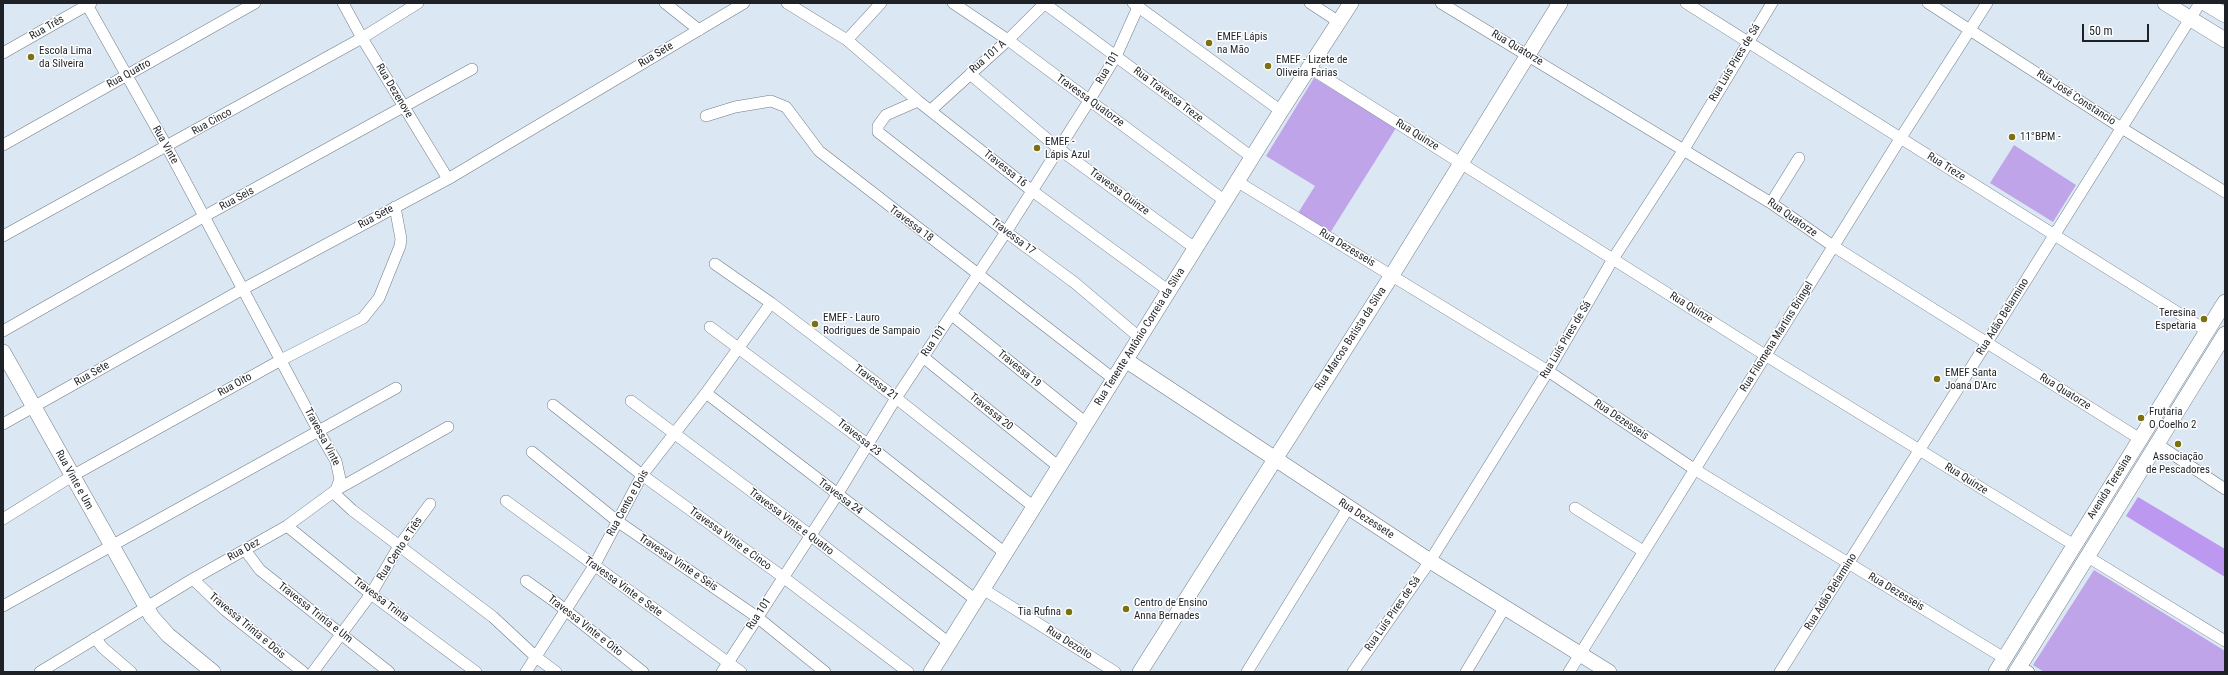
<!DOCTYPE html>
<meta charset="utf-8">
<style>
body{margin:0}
#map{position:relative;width:2228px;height:675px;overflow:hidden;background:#dbe8f4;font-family:"Roboto Condensed",sans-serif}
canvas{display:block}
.frame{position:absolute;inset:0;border:4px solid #1e2227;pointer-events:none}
.scale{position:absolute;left:2082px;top:24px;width:67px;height:18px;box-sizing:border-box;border:2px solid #1e2227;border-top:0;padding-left:5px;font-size:12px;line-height:14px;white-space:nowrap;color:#1e2227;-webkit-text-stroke:3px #fff;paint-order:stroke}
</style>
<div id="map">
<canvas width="2228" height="675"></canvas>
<div class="frame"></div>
<div class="scale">50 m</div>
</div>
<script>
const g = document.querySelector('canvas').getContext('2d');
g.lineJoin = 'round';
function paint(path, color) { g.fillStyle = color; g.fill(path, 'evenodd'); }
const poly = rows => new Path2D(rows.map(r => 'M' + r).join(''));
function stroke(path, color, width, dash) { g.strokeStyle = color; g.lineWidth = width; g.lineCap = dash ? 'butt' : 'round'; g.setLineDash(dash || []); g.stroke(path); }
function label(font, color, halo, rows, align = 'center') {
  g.font = font + ' "Roboto Condensed",sans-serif'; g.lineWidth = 3; g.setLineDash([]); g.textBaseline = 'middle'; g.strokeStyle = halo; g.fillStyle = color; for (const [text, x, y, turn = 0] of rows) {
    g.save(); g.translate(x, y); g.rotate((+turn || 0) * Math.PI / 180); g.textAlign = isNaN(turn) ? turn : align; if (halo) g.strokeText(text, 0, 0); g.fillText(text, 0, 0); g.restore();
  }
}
const green = poly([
 [1314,78,1396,128,1330,233,1298,213,1315,186,1266,156],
 [2014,145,2076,185,2053,222,1990,183],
 [2094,570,2225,651,2224,672,2044,672,2033,665]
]);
const forest = poly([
 [2138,497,2225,549,2225,577,2126,516]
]);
const street = poly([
 [86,3,167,147,319,432,336,461,340,479,336,490,337,496,352,510,493,617,536,657,556,672],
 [343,3,362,38,448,179],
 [665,3,699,30],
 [787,3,847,40,918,101,1031,190,1169,291],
 [953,3,1008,40,1225,201],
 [1044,3,1253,158],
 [1133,3,1281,111],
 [1310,3,1339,22],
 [1441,3,1771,203,1833,246,2140,439],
 [1686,3,2207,331],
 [1928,3,2120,127,2225,192],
 [847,40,881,3],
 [3,53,91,3],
 [1310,68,1765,355,2074,545],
 [970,74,1059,149,1196,249],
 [918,101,886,115,878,126,878,132,1006,232,1075,283,1140,338],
 [931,110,1008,40,1045,3],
 [706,116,735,107,771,101,786,107,819,151,1115,380],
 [3,145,255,3],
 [1238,182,1548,371,1694,469,2004,658],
 [1771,203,1799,158],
 [3,236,362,38,418,3],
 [715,264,771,303,896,398,1034,507],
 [952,315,1086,423],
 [710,327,867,444,1005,553],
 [3,331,203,217,472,69],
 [923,357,1059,467],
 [706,393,976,600],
 [631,401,810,535,949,643],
 [553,405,642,475,783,577,908,672],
 [3,424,243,289,448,179,744,3],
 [2157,444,2225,489],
 [532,452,617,521,757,617,825,672],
 [506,501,741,672],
 [1575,508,1643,551],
 [3,519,72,476,281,360,363,318,379,298,400,246,401,239,395,207],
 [287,526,371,594,476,672],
 [245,550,260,570,389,672],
 [2088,557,2225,641],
 [193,579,225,610,303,672],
 [526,581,554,601,643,672],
 [983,589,1115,672],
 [3,606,396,388],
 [95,638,103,648,131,672],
 [2019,666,2029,672],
 [40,672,193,579,287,526,336,490,448,427],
 [313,672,371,594,399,546,430,504],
 [526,672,594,566,642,475,706,393,771,303],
 [722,672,837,495,896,398,1006,232,1089,101,1116,56,1138,7],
 [1247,672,1348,508],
 [1353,672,1430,561,1548,371,1613,259,1683,151,1772,3],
 [1466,672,1505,607],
 [1569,672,1900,139,1987,3],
 [1780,672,2200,3]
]);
const secondary = poly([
 [2165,3,2225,40],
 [2205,3,2225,15],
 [3,352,152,617,168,635,213,672],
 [1127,361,1430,561,1609,672],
 [931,672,1281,111,1351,3],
 [1140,672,1392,275,1560,3],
 [1996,672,2225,302],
 [2016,672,2225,334]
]);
const markers = [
 [1209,43,4,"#7b7111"],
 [31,57,4,"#7b7111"],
 [1268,66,4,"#7b7111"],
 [2012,137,4,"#7b7111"],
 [1037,148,4,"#7b7111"],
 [2204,319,4,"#7b7111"],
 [815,324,4,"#7b7111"],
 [1937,379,4,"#7b7111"],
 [2141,418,4,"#7b7111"],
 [2178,444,4,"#7b7111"],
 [1126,609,4,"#7b7111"],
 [1069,612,4,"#7b7111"]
];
const streetNames = [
 ["Rua Três",47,28,-30],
 ["Rua Quatorze",1517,48,31],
 ["Rua Sete",656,55,-31],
 ["Rua 101 A",988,57,-41],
 ["Rua Luís Pires de Sá",1735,63,-59],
 ["Rua 101",1108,68,-60],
 ["Rua Quatro",129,74,-29],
 ["Rua Dezenove",394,91,59],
 ["Rua Travessa Treze",1168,95,37],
 ["Rua José Constancio",2076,98,33],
 ["Travessa Quatorze",1090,101,36],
 ["Rua Cinco",212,122,-29],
 ["Rua Quinze",1417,135,32],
 ["Rua Vinte",165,145,61],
 ["Rua Treze",1946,167,32],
 ["Travessa 16",1005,169,39],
 ["Travessa Quinze",1119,192,36],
 ["Rua Seis",237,199,-28],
 ["Rua Sete",376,217,-28],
 ["Rua Quatorze",1792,218,35],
 ["Travessa 18",911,224,37],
 ["Travessa 17",1013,237,37],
 ["Rua Dezesseis",1347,248,31],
 ["Rua Quinze",1691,308,32],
 ["Rua Adão Belarmino",2003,317,-58],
 ["Rua Tenente Antônio Correia da Silva",1140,337,-58],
 ["Rua Filomena Martins Bringel",1777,337,-58],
 ["Rua Marcos Batista da Silva",1351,339,-57],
 ["Rua Luís Pires de Sá",1566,340,-59],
 ["Rua 101",934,341,-56],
 ["Travessa 19",1019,369,39],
 ["Rua Sete",92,374,-30],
 ["Travessa 21",876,383,37],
 ["Rua Oito",235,385,-29],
 ["Rua Quatorze",2065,392,32],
 ["Travessa 20",991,412,39],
 ["Rua Dezesseis",1621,420,34],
 ["Travessa Vinte",322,437,62],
 ["Travessa 23",859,438,38],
 ["Rua Quinze",1966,479,32],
 ["Rua Vinte e Um",74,480,61],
 ["Avenida Teresina",2110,487,-58],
 ["Travessa 24",840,497,37],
 ["Rua Cento e Dois",628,503,-61],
 ["Rua Dezessete",1366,519,33],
 ["Travessa Vinte e Quatro",791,522,37],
 ["Travessa Vinte e Cinco",730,539,36],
 ["Rua Cento e Três",400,549,-57],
 ["Rua Dez",244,550,-29],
 ["Travessa Vinte e Seis",678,563,34],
 ["Travessa Vinte e Sete",623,587,36],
 ["Rua Adão Belarmino",1831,592,-58],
 ["Rua Dezesseis",1896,592,31],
 ["Travessa Trinta",381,600,37],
 ["Travessa Trinta e Um",315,613,38],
 ["Rua 101",759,614,-57],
 ["Rua Luís Pires de Sá",1393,614,-55],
 ["Travessa Trinta e Dois",247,626,40],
 ["Travessa Vinte e Oito",585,626,38],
 ["Rua Dezoito",1069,643,32]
];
const poiNames = [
 ["EMEF Lápis",1217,37],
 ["na Mão",1217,50],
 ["Escola Lima",39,51],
 ["da Silveira",39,64],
 ["EMEF - Lizete de",1276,60],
 ["Oliveira Farias",1276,73],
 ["11°BPM -",2020,137],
 ["EMEF -",1045,142],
 ["Lápis Azul",1045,155],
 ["Teresina",2196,313,"right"],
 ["Espetaria",2196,326,"right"],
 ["EMEF - Lauro",823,318],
 ["Rodrigues de Sampaio",823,331],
 ["EMEF Santa",1945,373],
 ["Joana D'Arc",1945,386],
 ["Frutaria",2149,412],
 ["O Coelho 2",2149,425],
 ["Associação",2178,457,"center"],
 ["de Pescadores",2178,470,"center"],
 ["Centro de Ensino",1134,603],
 ["Anna Bernades",1134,616],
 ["Tia Rufina",1061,612,"right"]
];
paint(green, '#c0a4e9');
paint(forest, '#bc98f0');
stroke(street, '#6f7b86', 12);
stroke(secondary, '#6f7b86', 16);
stroke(street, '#fff', 11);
stroke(secondary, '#fff', 15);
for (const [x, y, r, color] of markers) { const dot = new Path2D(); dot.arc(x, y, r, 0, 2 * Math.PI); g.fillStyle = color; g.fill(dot); stroke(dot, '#fff', 1.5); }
label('11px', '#1e2227', '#fff', streetNames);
label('11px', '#1e2227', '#fff', poiNames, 'left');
</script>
